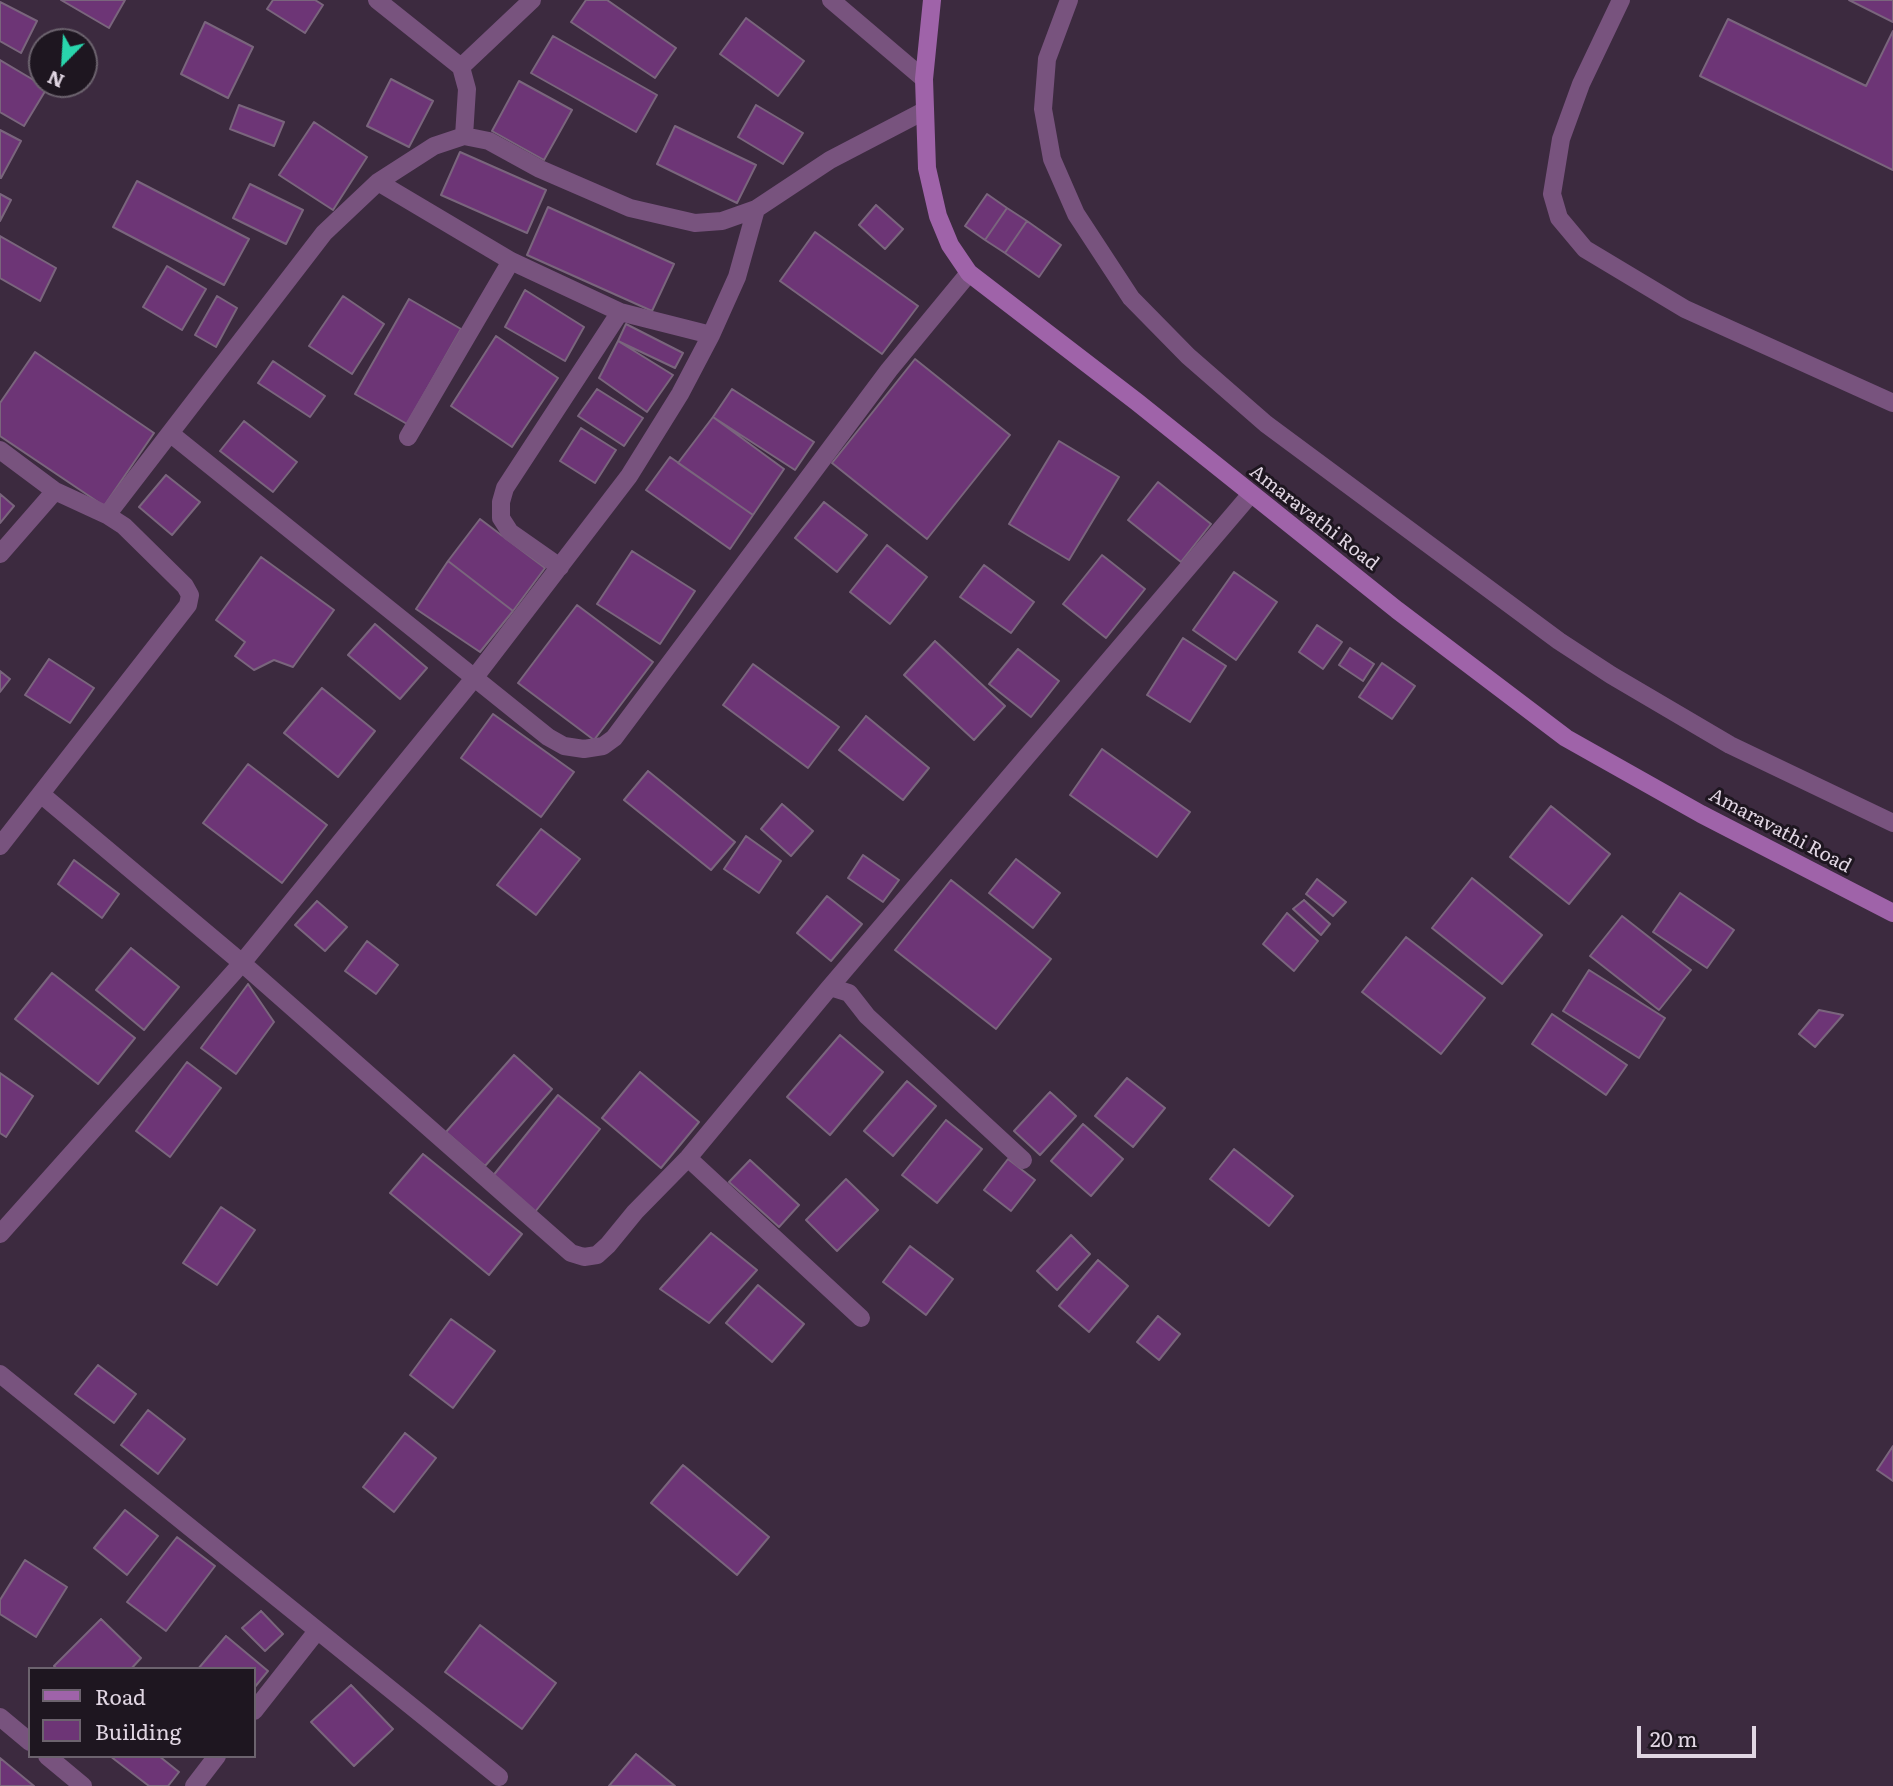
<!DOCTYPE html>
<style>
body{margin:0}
#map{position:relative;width:1893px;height:1786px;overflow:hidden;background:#3c2a3f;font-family:Literata,serif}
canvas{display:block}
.legend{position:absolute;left:28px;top:1667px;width:228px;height:91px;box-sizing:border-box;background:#1e1620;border:2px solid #6c636e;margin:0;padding:9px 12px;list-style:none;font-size:21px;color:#e1d6e3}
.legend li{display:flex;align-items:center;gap:14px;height:35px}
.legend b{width:35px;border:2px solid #6c636e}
.north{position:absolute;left:28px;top:28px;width:70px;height:70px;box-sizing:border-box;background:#1e1620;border:2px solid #6c636e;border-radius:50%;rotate:204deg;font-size:19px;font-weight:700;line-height:28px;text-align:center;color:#e1d6e3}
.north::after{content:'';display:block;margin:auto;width:24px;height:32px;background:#29d5ac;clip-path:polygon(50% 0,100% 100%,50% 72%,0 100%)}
.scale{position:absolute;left:1637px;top:1726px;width:119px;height:32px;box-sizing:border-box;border:4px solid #e1d6e3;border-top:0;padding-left:9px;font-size:21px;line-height:24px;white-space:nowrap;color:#e1d6e3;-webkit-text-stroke:5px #1e1620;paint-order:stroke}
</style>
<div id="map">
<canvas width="1893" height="1786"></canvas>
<ul class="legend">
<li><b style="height:9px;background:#9f63a9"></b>Road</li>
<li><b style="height:19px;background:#6d3576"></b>Building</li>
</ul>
<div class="north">N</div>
<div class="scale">20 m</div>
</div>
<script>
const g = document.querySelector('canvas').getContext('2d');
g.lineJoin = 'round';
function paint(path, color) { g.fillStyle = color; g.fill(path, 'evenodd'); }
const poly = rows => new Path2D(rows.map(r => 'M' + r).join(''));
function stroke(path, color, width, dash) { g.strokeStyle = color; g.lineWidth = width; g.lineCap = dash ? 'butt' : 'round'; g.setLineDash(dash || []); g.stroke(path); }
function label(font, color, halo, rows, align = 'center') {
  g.font = font + ' Literata,serif'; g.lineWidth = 6; g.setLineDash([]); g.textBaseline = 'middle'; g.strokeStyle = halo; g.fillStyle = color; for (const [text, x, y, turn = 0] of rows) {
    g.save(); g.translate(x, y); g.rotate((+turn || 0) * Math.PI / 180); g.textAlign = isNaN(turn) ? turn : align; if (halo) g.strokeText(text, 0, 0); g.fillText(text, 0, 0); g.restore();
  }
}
const building = poly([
 [61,0,125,0,109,28,61,0],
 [273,0,315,0,323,5,305,33,267,9,273,0],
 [586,0,607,0,676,48,655,78,571,22,586,0],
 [1849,0,1893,0,1893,22,1849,0],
 [0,2,37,21,21,53,0,41,0,2],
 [746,18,804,61,778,96,720,54,746,18],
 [1728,19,1866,86,1893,31,1893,170,1700,76,1728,19],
 [205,22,253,47,228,98,181,74,205,22],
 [553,36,657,95,636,132,531,73,553,36],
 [0,60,47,88,24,126,0,112,0,60],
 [391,79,433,101,409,147,367,126,391,79],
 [519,81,572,110,544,160,492,131,519,81],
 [239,105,284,122,274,146,230,129,239,105],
 [756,105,803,133,783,164,738,137,756,105],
 [314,122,367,157,333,210,279,175,314,122],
 [675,126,756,165,737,203,657,164,675,126],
 [0,130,21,141,1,178,0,178,0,130],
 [460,152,546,190,527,233,441,195,460,152],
 [137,181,249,239,224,285,113,227,137,181],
 [250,184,303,210,286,244,233,218,250,184],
 [0,194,11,200,0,221,0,194],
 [987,194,1007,208,985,240,965,226,987,194],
 [876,205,903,229,885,249,859,225,876,205],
 [548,207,674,264,652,311,527,255,548,207],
 [1007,208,1027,221,1005,253,985,240,1007,208],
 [1027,221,1061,245,1039,277,1005,253,1027,221],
 [815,232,918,306,882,354,780,281,815,232],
 [0,236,56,268,40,301,0,278,0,236],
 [167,266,206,289,182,330,143,307,167,266],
 [525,290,584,327,565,361,505,327,525,290],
 [217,296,237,308,216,347,195,335,217,296],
 [343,296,384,324,352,374,309,346,343,296],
 [409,299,461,329,407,424,355,394,409,299],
 [626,324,683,353,675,368,618,341,626,324],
 [496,336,558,378,512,447,451,406,496,336],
 [618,341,673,375,647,412,599,378,618,341],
 [35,352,154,433,104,506,0,436,0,403,35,352],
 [915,359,1010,435,927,539,832,463,915,359],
 [273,361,325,396,310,417,258,383,273,361],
 [597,389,643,418,624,446,578,416,597,389],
 [732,389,814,442,795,470,713,417,732,389],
 [713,417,784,469,753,515,678,463,713,417],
 [244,421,297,462,273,492,220,451,244,421],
 [581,428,616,450,595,483,560,461,581,428],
 [1059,441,1119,477,1069,560,1009,524,1059,441],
 [670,457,753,515,730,549,646,490,670,457],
 [166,475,200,502,172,535,139,507,166,475],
 [1158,482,1211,524,1181,562,1128,520,1158,482],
 [0,494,14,506,0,523,0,494],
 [824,502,867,535,837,572,795,538,824,502],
 [480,519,545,568,513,611,448,561,480,519],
 [887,545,927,577,890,624,850,592,887,545],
 [632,551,695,591,660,644,597,604,632,551],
 [1102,555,1145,589,1106,638,1063,604,1102,555],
 [261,557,334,610,293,667,274,660,254,670,235,656,245,642,216,620,261,557],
 [448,561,513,611,480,652,416,609,448,561],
 [984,565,1034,602,1011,633,960,597,984,565],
 [1234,572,1277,602,1236,660,1193,630,1234,572],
 [577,605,653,662,594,740,518,683,577,605],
 [375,624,427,668,400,699,348,655,375,624],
 [1317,625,1342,642,1323,669,1299,652,1317,625],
 [1183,638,1226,666,1190,722,1147,695,1183,638],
 [935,641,1005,706,974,740,904,675,935,641],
 [1350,648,1374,664,1363,681,1339,665,1350,648],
 [1018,649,1059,681,1031,717,989,684,1018,649],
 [49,659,94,688,70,723,25,695,49,659],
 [1382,663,1415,686,1392,719,1359,697,1382,663],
 [753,664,839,727,808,768,723,705,753,664],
 [0,671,10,679,0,692,0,671],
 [322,688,375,731,338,777,284,733,322,688],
 [493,714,574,772,541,817,461,758,493,714],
 [866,716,929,768,903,800,839,750,866,716],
 [1102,749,1190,812,1157,857,1070,795,1102,749],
 [248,764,327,825,282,883,203,823,248,764],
 [648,771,735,842,711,870,624,800,648,771],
 [782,804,813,831,791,856,761,829,782,804],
 [1551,806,1610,854,1569,904,1510,857,1551,806],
 [541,829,580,859,536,915,497,885,541,829],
 [746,836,781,861,759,893,724,869,746,836],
 [863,855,899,880,883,902,848,878,863,855],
 [1016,859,1060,893,1033,928,989,893,1016,859],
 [74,860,119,894,102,918,58,884,74,860],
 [1472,878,1542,935,1502,984,1432,928,1472,878],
 [1317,879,1346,902,1333,916,1306,894,1317,879],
 [951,880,1051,959,996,1029,895,950,951,880],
 [1680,893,1734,930,1707,968,1653,932,1680,893],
 [827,896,862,924,831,961,797,933,827,896],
 [1304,900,1330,924,1321,935,1293,909,1304,900],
 [317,901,347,927,325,951,295,925,317,901],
 [1287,913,1318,941,1294,971,1263,944,1287,913],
 [1622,916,1691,970,1659,1010,1590,956,1622,916],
 [1406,937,1485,998,1441,1054,1362,992,1406,937],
 [367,941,398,965,376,994,345,971,367,941],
 [131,948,179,987,144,1030,96,990,131,948],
 [1589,970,1665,1018,1639,1058,1563,1011,1589,970],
 [52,973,135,1038,98,1084,15,1019,52,973],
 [248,984,274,1022,236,1074,201,1048,248,984],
 [1819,1010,1843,1015,1815,1047,1799,1034,1819,1010],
 [1552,1014,1627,1065,1606,1095,1532,1044,1552,1014],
 [840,1035,883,1072,830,1135,787,1097,840,1035],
 [514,1055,552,1089,485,1166,446,1132,514,1055],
 [187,1062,221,1088,170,1157,136,1131,187,1062],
 [640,1072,699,1122,661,1168,602,1118,640,1072],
 [0,1073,33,1096,6,1137,0,1133,0,1073],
 [1127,1078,1165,1108,1133,1147,1095,1116,1127,1078],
 [907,1081,936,1106,893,1156,864,1131,907,1081],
 [1050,1092,1076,1116,1040,1155,1014,1131,1050,1092],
 [558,1095,600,1129,535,1212,492,1177,558,1095],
 [946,1120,982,1149,937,1203,902,1175,946,1120],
 [1083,1124,1123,1159,1091,1196,1051,1161,1083,1124],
 [1234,1149,1293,1196,1269,1226,1210,1179,1234,1149],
 [423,1154,522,1234,489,1275,390,1193,423,1154],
 [1008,1159,1035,1180,1011,1211,984,1190,1008,1159],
 [750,1160,799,1205,779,1227,729,1182,750,1160],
 [846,1179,878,1210,837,1251,806,1220,846,1179],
 [221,1207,255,1230,217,1285,183,1263,221,1207],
 [711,1233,757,1270,709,1323,660,1289,711,1233],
 [1071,1235,1090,1254,1057,1290,1037,1271,1071,1235],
 [910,1246,953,1279,926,1315,883,1282,910,1246],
 [1098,1260,1128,1286,1089,1332,1059,1306,1098,1260],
 [758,1285,804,1324,772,1362,726,1323,758,1285],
 [1158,1316,1180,1334,1159,1360,1137,1342,1158,1316],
 [451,1319,495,1351,453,1408,410,1375,451,1319],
 [98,1365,136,1394,114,1423,75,1394,98,1365],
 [148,1410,185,1439,158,1474,121,1445,148,1410],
 [405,1433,436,1458,394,1512,363,1487,405,1433],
 [1893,1446,1893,1481,1877,1470,1893,1446],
 [683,1465,769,1537,737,1575,651,1503,683,1465],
 [125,1510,158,1536,127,1575,94,1548,125,1510],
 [177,1537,215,1566,166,1631,127,1602,177,1537],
 [25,1560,67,1587,36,1637,0,1614,0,1600,25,1560],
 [261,1611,283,1634,265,1651,242,1628,261,1611],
 [101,1619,141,1658,131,1669,57,1669,54,1666,101,1619],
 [480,1625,556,1683,522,1729,445,1672,480,1625],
 [226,1636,268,1671,254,1688,254,1669,198,1669,226,1636],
 [351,1685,393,1729,354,1766,311,1722,351,1685],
 [636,1754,675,1786,609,1786,636,1754],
 [110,1756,159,1756,179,1772,168,1786,149,1786,110,1756],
 [0,1758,34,1786,0,1786,0,1758]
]);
const pedestrian = poly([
 [1069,0,1047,59,1043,109,1052,159,1076,214,1131,298,1188,356,1266,424,1559,641,1611,675,1730,745,1893,823],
 [1621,0,1581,84,1561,139,1552,194,1559,218,1585,249,1685,309,1893,403]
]);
const minor = poly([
 [377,0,461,67,467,89,464,136],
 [831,0,924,79],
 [461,67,532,0],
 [378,182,511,261,620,312,711,335],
 [171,434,548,737,564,746,584,749,603,746,614,738,889,370,969,273],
 [408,437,511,261],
 [0,450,55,491,107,515,324,233,378,182,434,146,464,136,489,141,540,169,630,208,695,223,722,221,756,209,830,160,924,111],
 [0,554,55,491],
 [560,567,510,532,501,518,501,502,505,488,620,312],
 [42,795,242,963,571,1253,584,1257,597,1255,608,1245,635,1212,688,1158,830,987,849,993,867,1016,1023,1160],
 [0,846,188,605,190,595,185,586,124,526,107,515],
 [830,987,1250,495],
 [688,1158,861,1318],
 [0,1234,242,963,475,677,629,476,680,394,711,335,737,277,756,209],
 [0,1374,499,1777],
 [254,1711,317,1631],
 [0,1717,30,1742],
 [47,1756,83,1786],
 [194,1786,217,1756]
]);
const secondary = poly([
 [932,0,924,79,927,168,938,216,950,245,969,273,1137,402,1397,610,1566,738,1701,814,1893,913]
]);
const streetNames = [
 ["Amaravathi Road",1314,518,38],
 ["Amaravathi Road",1780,831,28]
];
paint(building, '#6d3576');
stroke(building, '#7a657d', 2);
stroke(pedestrian, '#78537e', 18);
stroke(minor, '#78537e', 18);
stroke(secondary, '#9f63a9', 18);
label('19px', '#e1d6e3', '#1e1620', streetNames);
</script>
